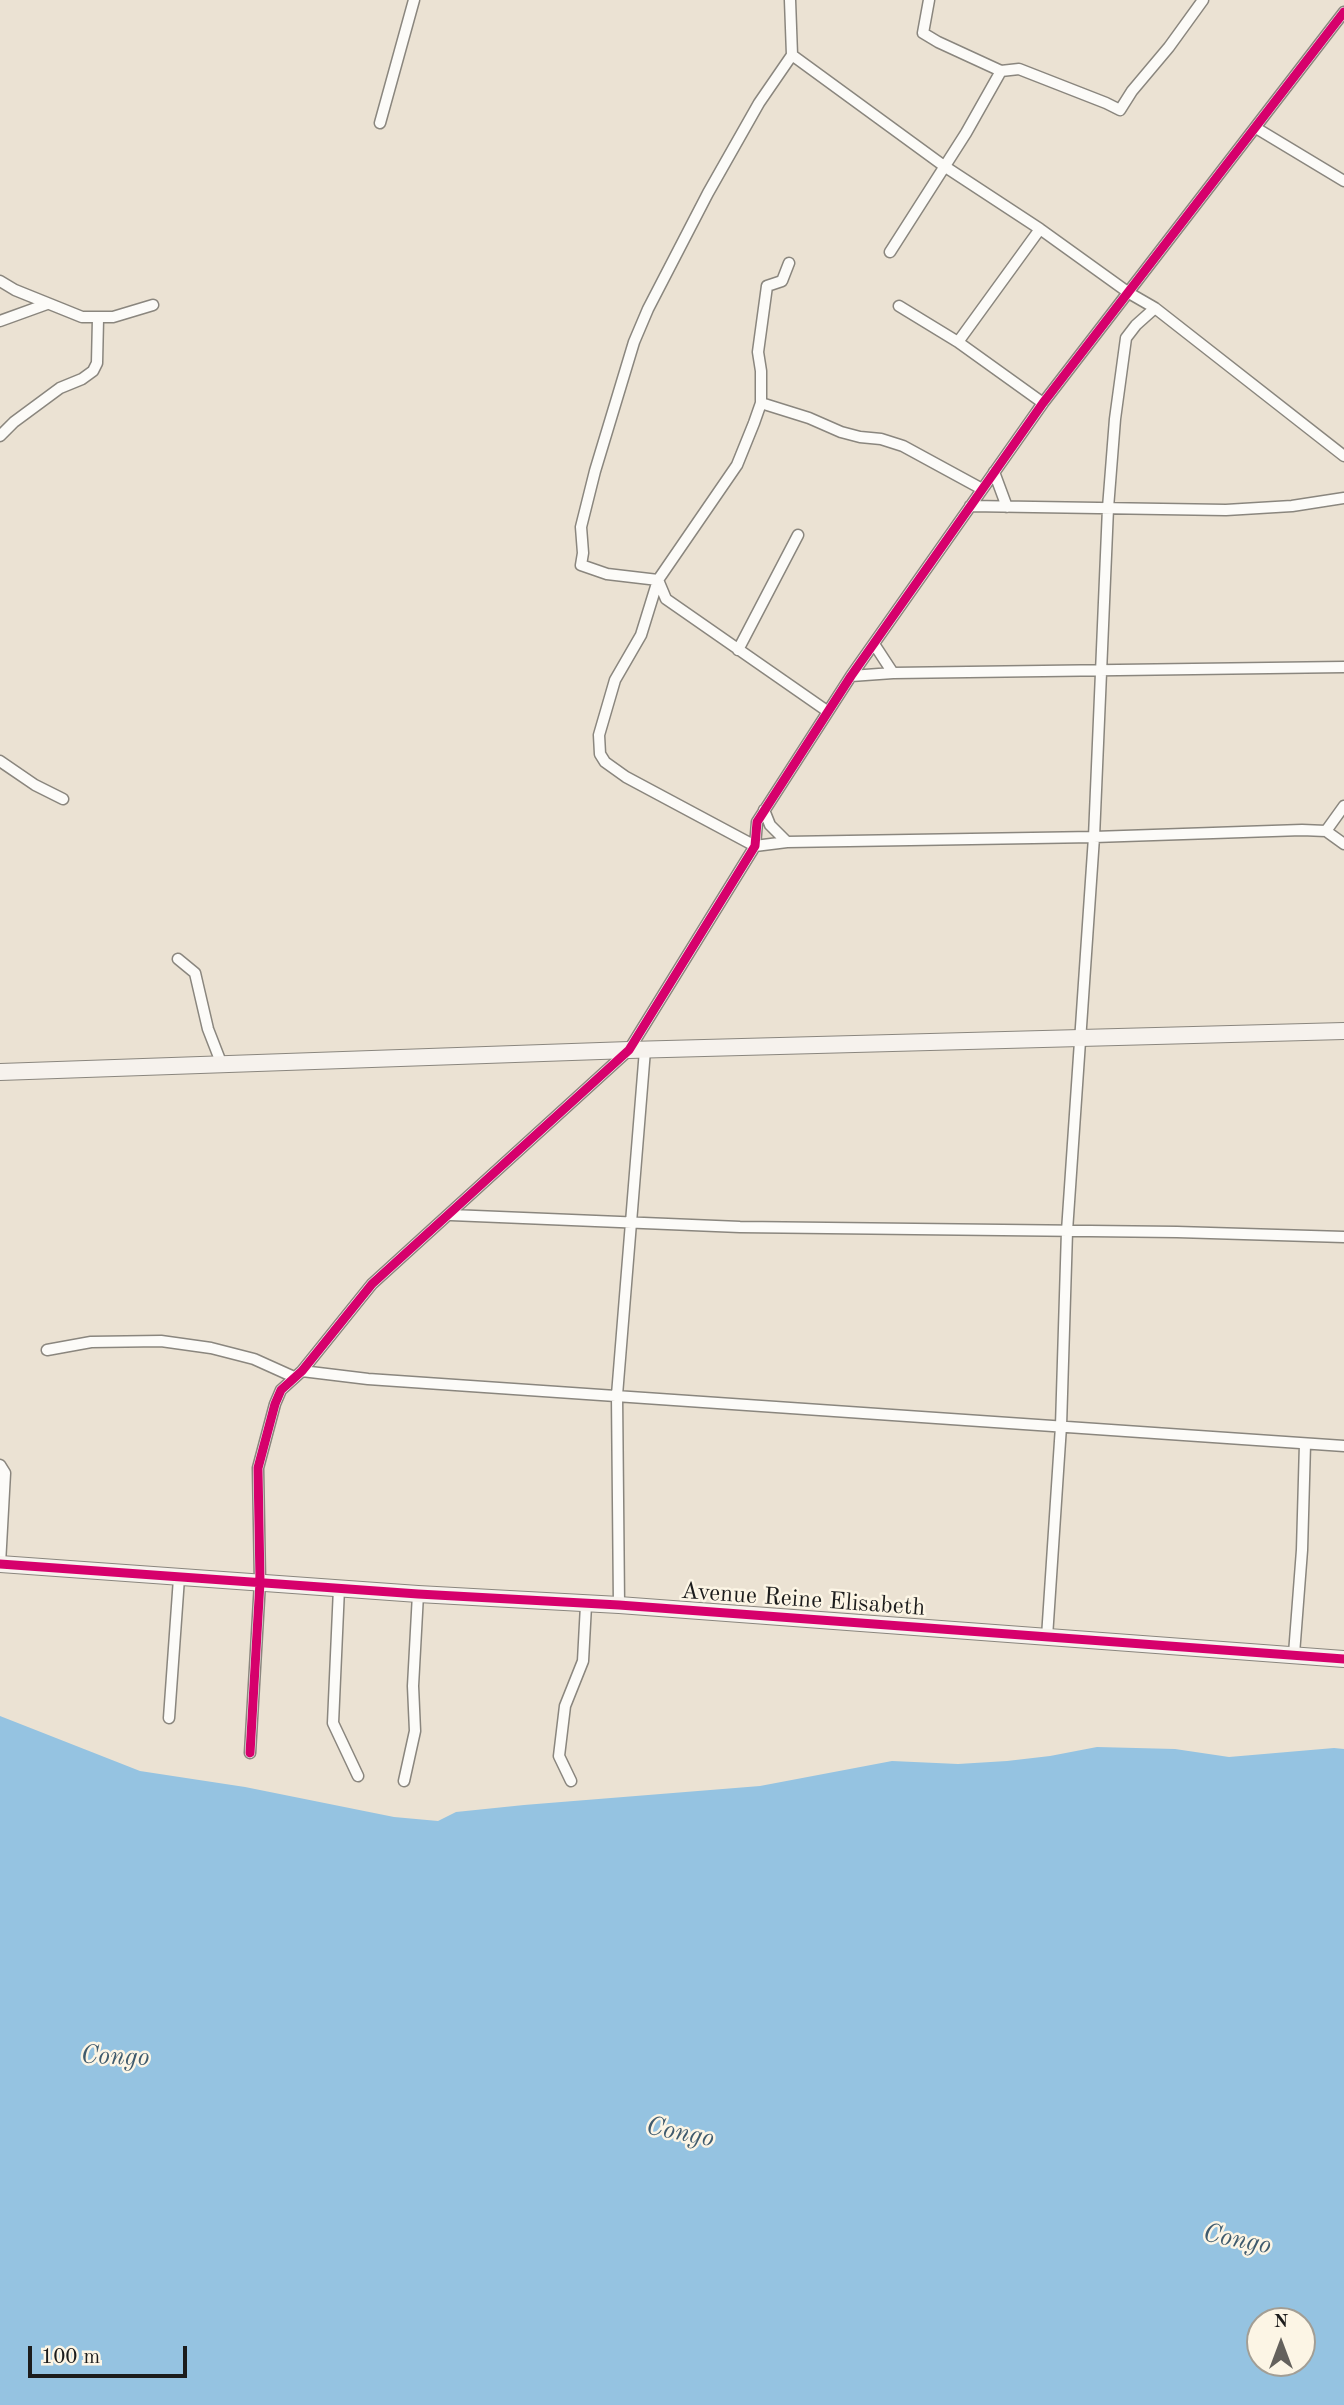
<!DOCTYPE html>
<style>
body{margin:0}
#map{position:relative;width:1344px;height:2405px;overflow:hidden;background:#ebe2d3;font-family:"Old Standard TT",serif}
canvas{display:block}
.north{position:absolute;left:1246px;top:2307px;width:70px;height:70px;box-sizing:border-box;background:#fcf5e5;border:2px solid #a29e95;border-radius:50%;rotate:0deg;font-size:19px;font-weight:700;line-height:28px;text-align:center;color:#1c1c1c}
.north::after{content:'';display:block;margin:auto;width:24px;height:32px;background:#64615c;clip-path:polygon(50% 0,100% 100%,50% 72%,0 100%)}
.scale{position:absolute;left:28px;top:2346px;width:159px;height:32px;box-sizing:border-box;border:4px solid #1c1c1c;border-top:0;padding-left:9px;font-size:21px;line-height:24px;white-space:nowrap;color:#1c1c1c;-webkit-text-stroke:5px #fcf5e5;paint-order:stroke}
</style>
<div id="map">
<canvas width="1344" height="2405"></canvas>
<div class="north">N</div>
<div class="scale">100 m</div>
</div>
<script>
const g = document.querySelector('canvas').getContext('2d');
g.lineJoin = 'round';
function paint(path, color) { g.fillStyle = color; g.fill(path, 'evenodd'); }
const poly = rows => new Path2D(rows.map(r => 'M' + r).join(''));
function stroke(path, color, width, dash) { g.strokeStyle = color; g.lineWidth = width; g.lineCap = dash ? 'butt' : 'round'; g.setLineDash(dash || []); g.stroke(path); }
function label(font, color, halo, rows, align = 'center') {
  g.font = font + ' "Old Standard TT",serif'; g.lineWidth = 5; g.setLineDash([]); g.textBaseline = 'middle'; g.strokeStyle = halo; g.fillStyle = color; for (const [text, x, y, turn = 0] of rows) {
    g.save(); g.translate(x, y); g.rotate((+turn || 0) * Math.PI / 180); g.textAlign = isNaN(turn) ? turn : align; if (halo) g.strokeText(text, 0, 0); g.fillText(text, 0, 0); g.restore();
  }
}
const water = poly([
 [0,1716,140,1771,245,1787,394,1817,438,1821,456,1812,524,1805,760,1786,892,1761,958,1764,1007,1761,1050,1756,1097,1747,1175,1749,1229,1757,1334,1748,1344,1749,1344,2405,0,2405],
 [1260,2321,1302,2321,1302,2363,1260,2363]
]);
const street = poly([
 [929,0,923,33,938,42,1001,71,1019,69,1106,103,1120,110,1132,91,1169,47,1203,0],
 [792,55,944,166,1040,229,1129,293,1155,308,1344,456],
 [380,123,414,0],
 [1256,128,1344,181],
 [890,252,966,133,1001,71],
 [789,263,782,281,767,286,758,352,761,371,761,403,754,423,737,465,658,580,641,635,615,680,599,735,600,754,605,762,626,777,755,846,787,842,1094,837,1302,830,1326,831,1344,844],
 [0,281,15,290,82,317,113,317,153,305],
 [899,306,958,342,1043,403],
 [0,321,47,304],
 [958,342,1040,229],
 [761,403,809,418,841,432,860,437,881,439,903,446,982,489],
 [0,436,14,422,60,388,82,379,93,371,97,363,98,319],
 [994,472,1007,507],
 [970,506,1226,510,1292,506,1344,498],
 [658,580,607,574,581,565,583,553,581,527,595,471,634,342,648,309,708,193,759,103,792,55,790,0],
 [658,580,666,599,827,711],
 [874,644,893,673],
 [738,650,798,535],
 [851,676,893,673,1344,667],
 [0,761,35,785,63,799],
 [764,810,770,825,787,842],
 [1326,831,1344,806],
 [178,959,195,973,208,1029,222,1065],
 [451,1215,740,1227,1177,1232,1344,1237],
 [47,1350,91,1342,161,1341,211,1348,254,1359,294,1377],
 [302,1371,368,1379,1344,1446],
 [0,1465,5,1473,0,1564],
 [339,1588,333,1723,358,1776],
 [619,1605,617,1395,645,1050],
 [1047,1637,1061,1426,1067,1231,1094,837,1108,508,1115,419,1126,338,1136,325,1155,308],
 [1294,1654,1302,1550,1305,1444],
 [169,1718,179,1578],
 [250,1753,260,1582,258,1468,275,1404,281,1390,302,1371,372,1284,629,1050,755,846,757,822,851,676,1043,403,1344,12],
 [404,1781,415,1731,413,1686,418,1594],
 [571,1781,559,1756,565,1706,583,1661,586,1605]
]);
const secondary = poly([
 [0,1072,629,1050,1344,1031],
 [0,1564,418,1594,619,1605,1344,1659]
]);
const cycleway = poly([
 [0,1564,418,1594,619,1605,1344,1659],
 [250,1753,260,1582,258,1468,275,1404,281,1390,302,1371,372,1284,629,1050,755,846,757,822,851,676,1043,403,1344,12]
]);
const streetNames = [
 ["Avenue Reine Elisabeth",803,1600,4]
];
const waterNames = [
 ["Congo",115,2057,2],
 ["Congo",680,2133,11],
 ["Congo",1237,2240,11]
];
paint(water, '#95c3e1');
stroke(street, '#8a867e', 13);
stroke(secondary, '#8a867e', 18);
stroke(street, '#fcfbf8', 10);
stroke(secondary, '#f6f2ed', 16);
stroke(cycleway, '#d6006c', 9);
label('24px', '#1c1c1c', '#fcf5e5', streetNames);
label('italic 26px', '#3e5a6d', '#fcf5e5', waterNames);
</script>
